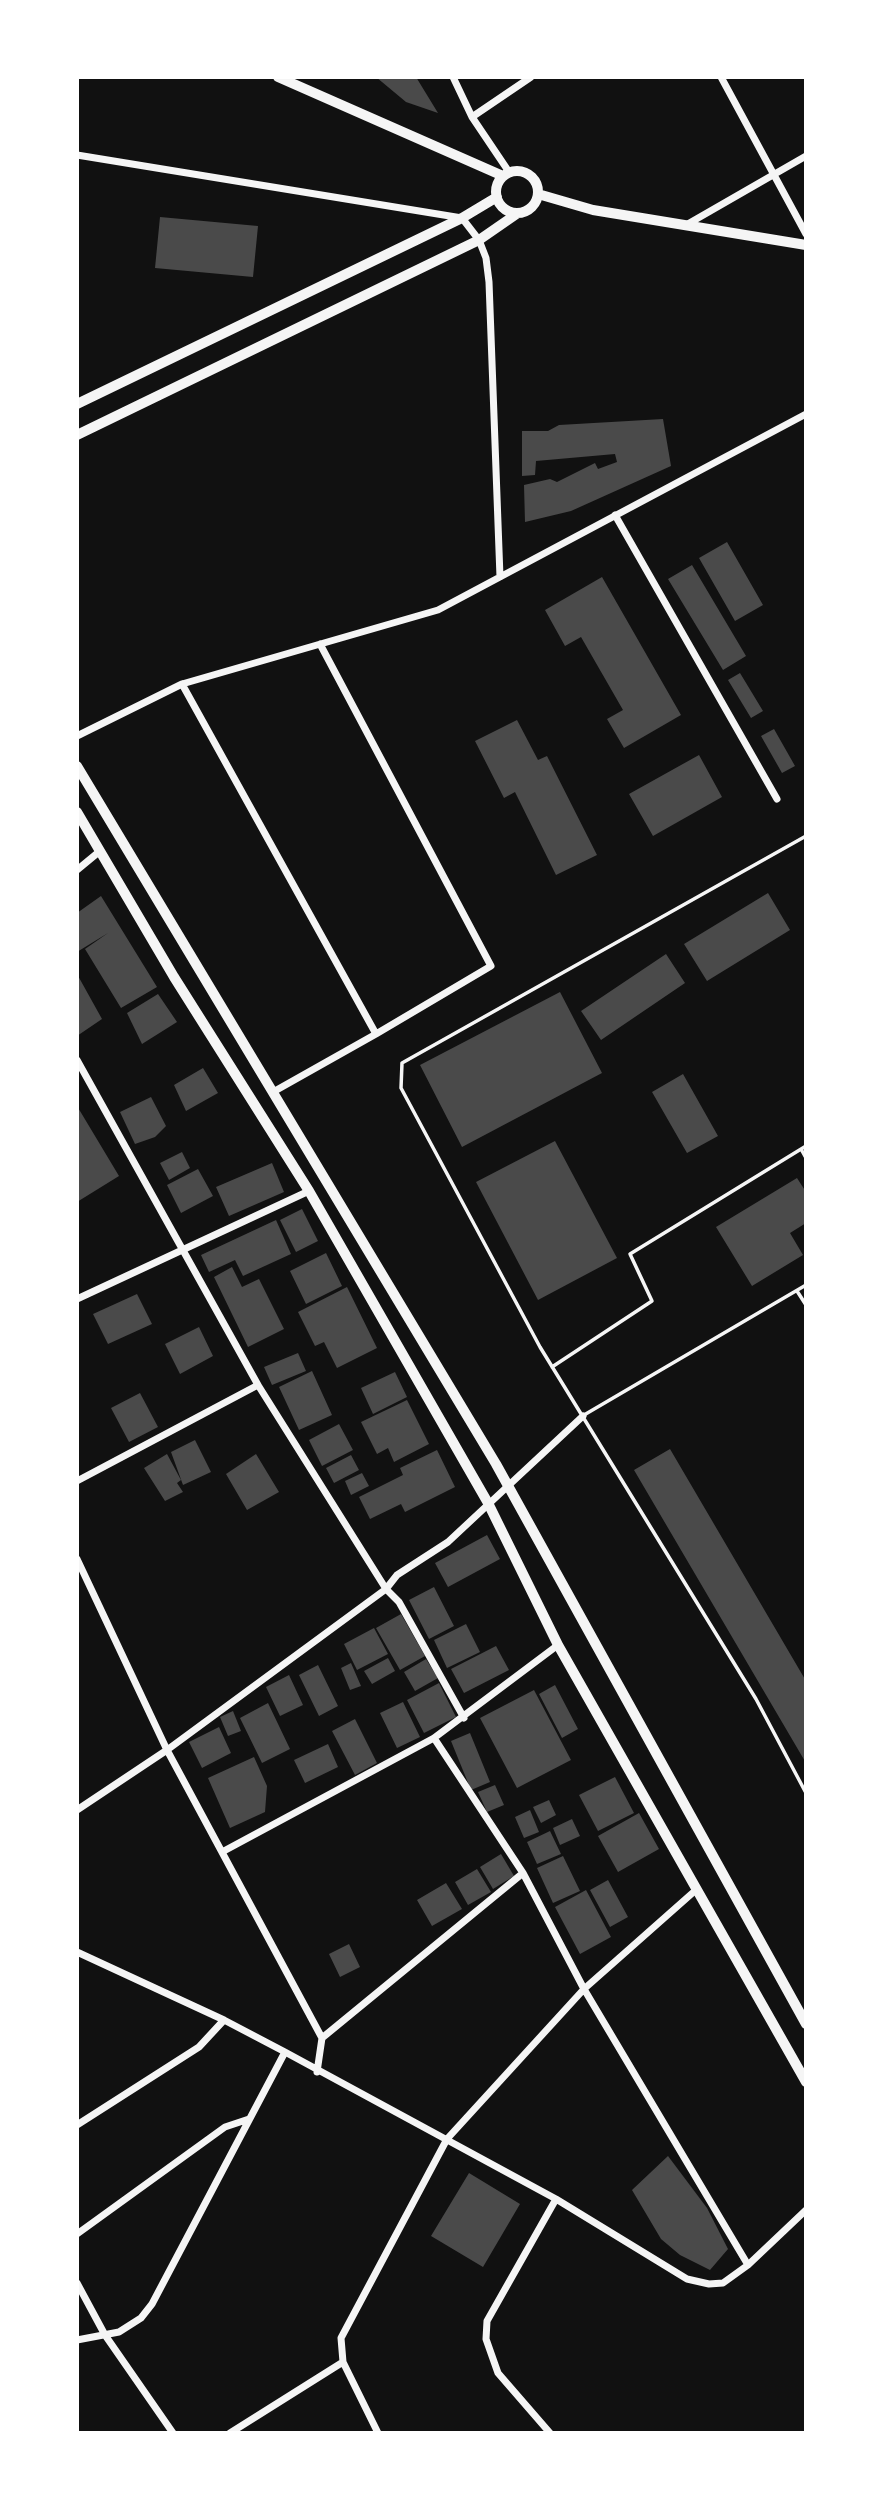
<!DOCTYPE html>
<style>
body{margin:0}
#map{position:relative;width:883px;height:2510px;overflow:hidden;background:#111;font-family:"PT Serif",serif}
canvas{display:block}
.frame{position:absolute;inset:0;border:79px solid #fff;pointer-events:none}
</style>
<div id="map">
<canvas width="883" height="2510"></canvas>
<div class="frame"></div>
</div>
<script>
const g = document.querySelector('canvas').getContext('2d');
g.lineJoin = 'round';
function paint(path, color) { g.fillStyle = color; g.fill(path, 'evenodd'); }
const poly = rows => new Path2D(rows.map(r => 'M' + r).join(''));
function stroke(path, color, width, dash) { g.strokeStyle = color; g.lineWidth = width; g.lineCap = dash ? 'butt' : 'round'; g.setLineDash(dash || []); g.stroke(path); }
const building = poly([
 [376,77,416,77,438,113,406,102],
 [160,217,258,226,253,277,155,268],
 [663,419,671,466,571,511,525,522,524,485,550,479,557,482,595,463,598,469,617,462,615,454,536,461,535,475,522,476,522,431,548,431,559,425],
 [727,542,763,605,735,621,699,558],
 [692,565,746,656,723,670,668,579],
 [602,577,681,715,624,748,607,719,623,710,581,637,565,646,545,610],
 [740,673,763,711,751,718,728,680],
 [517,720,538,760,547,756,597,855,556,875,515,792,504,798,475,741],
 [774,729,795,766,782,773,761,736],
 [699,755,722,797,653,836,629,794],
 [768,893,790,930,707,981,684,944],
 [101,896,157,987,121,1008,85,949,108,933,77,952,77,913],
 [666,954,685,983,601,1040,581,1011],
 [77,974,102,1019,77,1036],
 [560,992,602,1073,462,1147,420,1065],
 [158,994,177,1022,142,1044,127,1013],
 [203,1068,218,1093,186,1111,174,1085],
 [683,1074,718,1136,687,1153,652,1092],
 [151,1097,166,1126,155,1137,135,1144,120,1112],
 [77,1106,119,1176,77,1202],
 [555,1141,617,1258,538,1300,476,1182],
 [182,1152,190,1168,169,1180,160,1163],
 [272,1163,284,1192,229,1216,216,1187],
 [198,1169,213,1196,181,1213,167,1185],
 [797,1178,806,1192,806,1223,790,1233,803,1255,752,1286,716,1227],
 [302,1209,318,1241,296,1252,280,1220],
 [276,1220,291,1254,243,1276,235,1260,209,1272,201,1255],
 [326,1253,342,1286,306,1304,290,1271],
 [232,1267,242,1287,259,1279,284,1329,248,1347,214,1277],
 [347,1287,377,1348,337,1368,324,1342,315,1346,298,1312],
 [137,1294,152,1324,108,1344,93,1314],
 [199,1327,213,1356,180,1374,165,1344],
 [298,1353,306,1371,272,1385,264,1367],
 [312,1371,332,1415,299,1430,279,1387],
 [395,1372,407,1397,373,1414,361,1388],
 [140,1393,158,1427,129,1442,111,1408],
 [407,1400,429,1444,394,1462,388,1448,377,1454,361,1422],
 [339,1424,353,1450,322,1466,309,1440],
 [195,1440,211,1472,183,1485,171,1452],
 [670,1449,806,1681,806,1763,634,1470],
 [437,1450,455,1487,405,1512,401,1504,370,1519,359,1497,403,1475,400,1468],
 [167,1454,181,1480,177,1483,183,1492,165,1501,144,1468],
 [256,1454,279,1492,247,1510,226,1474],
 [351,1455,359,1470,334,1483,326,1468],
 [362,1473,369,1486,351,1495,345,1481],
 [487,1535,500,1559,448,1587,435,1563],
 [434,1587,454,1626,429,1639,409,1600],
 [401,1614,425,1656,400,1670,376,1628],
 [466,1624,480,1652,447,1668,434,1640],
 [374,1628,388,1654,357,1670,344,1644],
 [496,1646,509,1670,464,1693,451,1669],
 [388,1658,395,1671,372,1684,364,1671],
 [426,1659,438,1678,415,1691,404,1672],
 [351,1663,361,1686,350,1690,341,1668],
 [318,1665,338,1706,319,1716,299,1675],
 [289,1675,303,1705,280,1716,266,1687],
 [439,1683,456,1717,424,1733,407,1700],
 [555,1685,578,1729,562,1738,539,1694],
 [534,1690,571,1760,517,1788,480,1718],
 [403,1702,420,1737,397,1748,380,1713],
 [268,1703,290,1749,262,1763,240,1718],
 [233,1711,241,1731,228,1736,220,1717],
 [355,1719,377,1763,355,1775,332,1731],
 [219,1727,231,1753,202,1768,189,1742],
 [470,1733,490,1782,471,1790,451,1741],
 [328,1744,338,1767,305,1783,294,1760],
 [254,1757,267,1786,265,1812,230,1828,208,1778],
 [615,1777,634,1813,598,1831,579,1795],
 [495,1785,504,1805,487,1812,478,1792],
 [549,1800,556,1815,541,1823,533,1807],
 [530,1810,539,1832,524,1838,515,1817],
 [639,1813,659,1849,618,1872,598,1836],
 [572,1819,580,1836,560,1845,553,1828],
 [550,1831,561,1854,537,1864,527,1842],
 [501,1854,514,1876,493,1889,480,1867],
 [563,1856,580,1891,553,1903,537,1868],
 [477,1869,491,1892,468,1905,455,1882],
 [608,1880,628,1917,610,1927,590,1890],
 [446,1883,462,1909,432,1926,417,1900],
 [586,1890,611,1937,580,1954,555,1907],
 [349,1944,360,1967,340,1977,329,1954],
 [668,2156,707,2208,728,2249,710,2270,680,2255,661,2239,632,2190],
 [469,2173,520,2204,483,2267,431,2236]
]);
const service = poly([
 [806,836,402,1063,401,1088,540,1347,756,1699,806,1793],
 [801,1149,806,1158],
 [797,1291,806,1305],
 [552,1367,652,1301,630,1254,806,1146],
 [584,1415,806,1285]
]);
const minor = poly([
 [453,77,472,117,509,172],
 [721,77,806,234],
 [472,117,531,77],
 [77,155,462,218,479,240,486,258,489,282,500,577],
 [686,225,806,156],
 [615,515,777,799],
 [320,644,491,966,376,1034],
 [182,684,376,1034,273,1092],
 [77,736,182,684,438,610,806,414],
 [77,870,100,851],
 [77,1060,258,1385,386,1589,399,1602,464,1718],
 [77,1299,309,1191],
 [77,1481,258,1385],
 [77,1559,167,1750,322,2038,317,2072],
 [434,1738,523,1873,584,1989,748,2265],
 [77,1810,167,1750,386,1589,397,1575,448,1542,583,1416],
 [222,1852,434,1738,558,1645],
 [77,1952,224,2020,285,2052,556,2199,687,2279,709,2284,723,2283,748,2265,806,2210],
 [322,2038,523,1873],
 [77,2125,199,2047,224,2020],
 [77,2234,225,2127,249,2119],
 [77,2283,105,2335,173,2433],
 [77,2340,119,2332,141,2318,152,2304,285,2052],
 [230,2433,343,2362],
 [378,2433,343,2362,341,2338,447,2139,584,1989,697,1889],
 [550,2433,498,2373,486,2339,487,2321,556,2199]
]);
const secondary = poly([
 [278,77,503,176],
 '496 192a21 21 0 1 1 42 0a21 21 0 1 1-42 0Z',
 [538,194,593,210,806,245],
 [77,404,462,218,497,197],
 [77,435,479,240,518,213],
 [77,766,496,1464,806,2024],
 [77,812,174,977,309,1191,488,1503,558,1645,806,2082]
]);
paint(building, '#4a4a4a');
stroke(service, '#f5f5f5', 3.5);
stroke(minor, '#f5f5f5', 7);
stroke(secondary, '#f5f5f5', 10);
</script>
